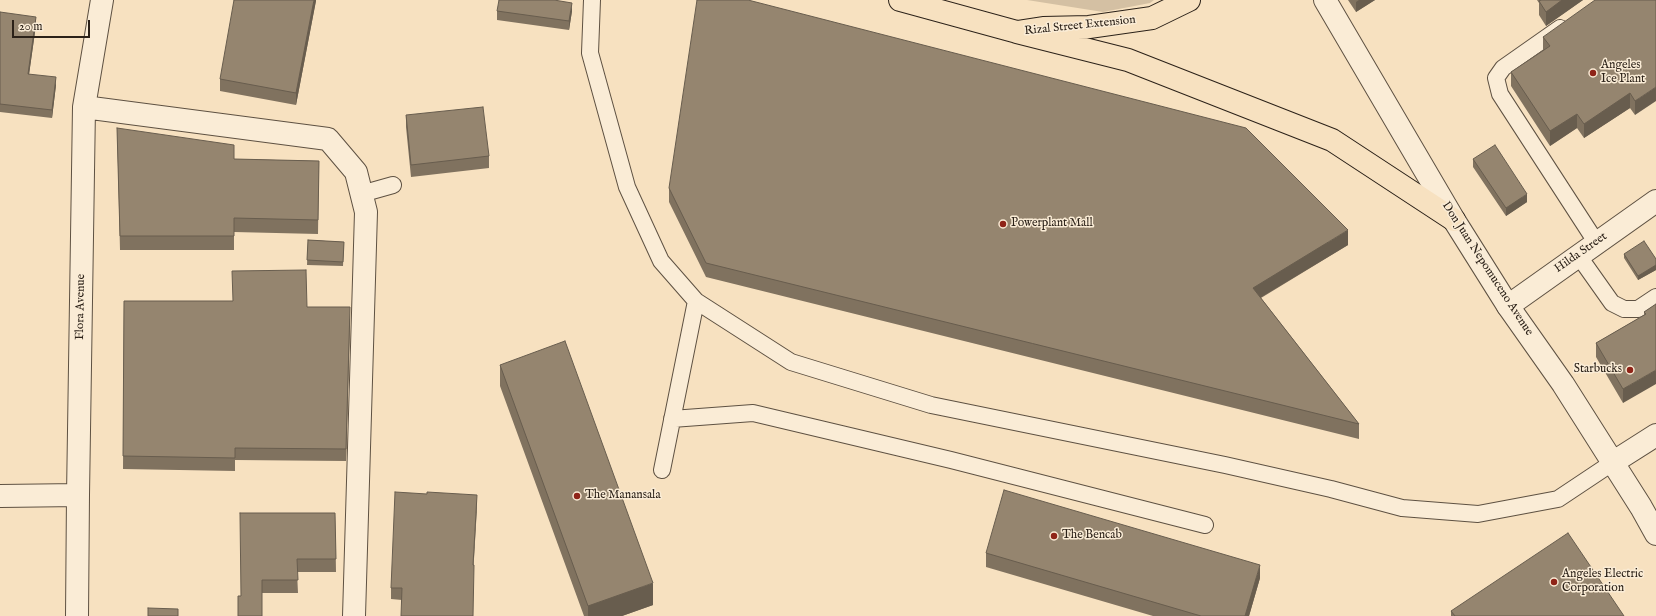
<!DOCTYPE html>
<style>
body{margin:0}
#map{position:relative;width:1656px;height:616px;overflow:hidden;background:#f7e1c0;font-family:"IM FELL English",serif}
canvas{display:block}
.scale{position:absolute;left:12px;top:20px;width:78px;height:18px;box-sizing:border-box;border:2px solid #2b2118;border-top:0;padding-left:5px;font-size:12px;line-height:14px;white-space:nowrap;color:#2b2118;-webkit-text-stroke:3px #faecd6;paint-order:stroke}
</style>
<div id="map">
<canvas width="1656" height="616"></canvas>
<div class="scale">20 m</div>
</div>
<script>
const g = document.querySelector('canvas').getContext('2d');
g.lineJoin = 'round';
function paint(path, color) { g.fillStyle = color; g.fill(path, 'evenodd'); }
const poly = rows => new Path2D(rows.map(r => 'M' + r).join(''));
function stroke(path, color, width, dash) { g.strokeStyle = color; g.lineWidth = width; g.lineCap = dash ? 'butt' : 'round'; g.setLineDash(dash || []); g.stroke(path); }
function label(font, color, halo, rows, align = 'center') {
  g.font = font + ' "IM FELL English",serif'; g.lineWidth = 3; g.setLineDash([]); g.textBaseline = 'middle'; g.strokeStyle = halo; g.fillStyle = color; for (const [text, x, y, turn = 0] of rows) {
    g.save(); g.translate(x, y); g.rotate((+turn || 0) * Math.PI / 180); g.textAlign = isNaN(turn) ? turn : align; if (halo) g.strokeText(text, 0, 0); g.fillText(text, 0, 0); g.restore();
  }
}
const green = poly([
 [1027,0,1154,0,1150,3,1103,12]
]);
const service = poly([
 [592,0,590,53,627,187,661,261,696,301,791,362,931,405,1225,465,1331,489,1402,508,1478,514,1558,499,1612,463],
 [1560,28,1503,68,1496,78,1500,94,1596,242],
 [361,194,393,185],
 [1578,255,1612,303,1624,309,1638,309,1656,297],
 [672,419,753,413,951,460,1205,525],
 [662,470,696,301]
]);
const minor = poly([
 [84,107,328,139,356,172,366,212,354,616],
 [1508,306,1656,201],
 [0,496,78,495],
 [77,616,78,495,84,107,102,0]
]);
const tertiary = poly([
 [1325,0,1454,220,1508,306,1563,384,1641,507,1656,534],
 [1612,463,1656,435]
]);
const primary = poly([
 [900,0,1017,32,1043,28,1089,27,1152,18,1189,0],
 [1017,32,1128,60,1332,140,1454,220]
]);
const wall = poly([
 [316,0,296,105,220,91,220,79],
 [1348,0,1375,0,1356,12],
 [1537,0,1583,0,1546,26,1539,15,1539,3],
 [1656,0,1635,115,1630,108,1584,138,1577,128,1550,146,1511,86,1511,72,1543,50,1543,37],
 [497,11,572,11,569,30,497,20],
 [0,12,36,25,29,74,56,85,52,118,0,112],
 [406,115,489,156,489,168,411,177,406,127],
 [117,128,234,159,319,161,318,234,234,232,234,250,120,250],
 [1473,159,1527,202,1506,216,1473,167],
 [669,188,1348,245,1261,298,1359,424,1359,439,706,277,669,202],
 [308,240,344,242,343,266,307,265],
 [1624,254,1656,259,1656,270,1638,280,1624,258],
 [124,301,233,301,307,307,350,319,346,461,235,460,235,471,123,469],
 [1656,304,1623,403,1596,357,1596,343,1644,315,1644,312],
 [500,365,653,605,622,616,584,616,500,386],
 [477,507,402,600,391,599,391,588],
 [335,513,336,572,297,572,298,593,262,593,241,596],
 [986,553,1260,578,1249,616,1153,616,986,567],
 [1451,611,1624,616,1451,616]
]);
const shadedWall = poly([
 [314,0,316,0,316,1,296,105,296,93],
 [1359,0,1375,0,1356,12,1356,2],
 [1562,0,1583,0,1546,26,1546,12],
 [572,3,572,11,569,30,569,21],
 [36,17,36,25,28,82,28,74],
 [56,77,56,85,52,118,52,110],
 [1656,87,1656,101,1635,115,1635,101],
 [1630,93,1630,108,1584,138,1584,124],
 [1577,114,1577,128,1550,146,1550,131],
 [1527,194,1527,202,1506,216,1506,208],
 [1348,230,1348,245,1253,302,1253,288],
 [1656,265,1656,270,1638,280,1638,276],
 [350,307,350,319,346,461,346,449],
 [1656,370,1656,384,1623,403,1623,389],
 [477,495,477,507,473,576,473,565],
 [1260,565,1260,578,1249,616,1245,616],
 [653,583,653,605,622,616,588,616,588,606]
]);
const building = poly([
 [234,0,314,0,296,93,220,79,234,0],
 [499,0,554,0,572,3,569,21,497,11,499,0],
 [697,0,748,0,1246,128,1348,230,1253,288,1359,424,706,263,669,188,697,0],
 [1541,0,1562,0,1546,12,1539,1,1541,0],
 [1595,0,1656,0,1656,87,1635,101,1630,93,1584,124,1577,114,1550,131,1511,72,1550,46,1543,37,1595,0],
 [0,12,36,17,28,74,56,77,52,110,0,104,0,12],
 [483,107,489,156,411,165,406,115,483,107],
 [117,128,234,145,234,159,319,161,318,220,234,218,234,236,120,236,117,128],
 [1495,145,1527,194,1506,208,1473,159,1495,145],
 [308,240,344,242,343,262,307,260,308,240],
 [1644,241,1656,259,1656,265,1638,276,1624,254,1644,241],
 [306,270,307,307,350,307,346,449,235,448,235,458,123,456,124,301,233,301,232,271,306,270],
 [1656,304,1656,370,1623,389,1596,343,1646,314,1644,312,1656,304],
 [565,341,653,583,588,606,500,365,565,341],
 [1004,490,1260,565,1245,616,1201,616,986,553,1004,490],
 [395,492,427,494,427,492,477,495,473,565,474,565,473,616,401,616,402,588,391,588,395,492],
 [240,513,335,513,336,559,297,559,298,580,262,580,262,616,238,616,238,596,241,596,240,513],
 [1568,533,1624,616,1455,616,1451,611,1568,533],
 [148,608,178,609,178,616,148,616,148,608]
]);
const markers = [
 [1593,73,4,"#8f2418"],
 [1003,224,4,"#8f2418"],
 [1630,370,4,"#8f2418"],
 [577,496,4,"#8f2418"],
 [1054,536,4,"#8f2418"],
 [1554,582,4,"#8f2418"]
];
const streetNames = [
 ["Rizal Street Extension",1080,26,-6],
 ["Hilda Street",1581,253,-35],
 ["Don Juan Nepomuceno Avenue",1487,269,57],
 ["Flora Avenue",81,307,-89]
];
const poiNames = [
 ["Angeles",1601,66],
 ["Ice Plant",1601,80],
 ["Powerplant Mall",1011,224],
 ["Starbucks",1622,370,"right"],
 ["The Manansala",585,496],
 ["The Bencab",1062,536],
 ["Angeles Electric",1562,575],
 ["Corporation",1562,589]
];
paint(green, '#d4c0a3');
stroke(service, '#5e5142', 18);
stroke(minor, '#5e5142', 24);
stroke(tertiary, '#5e5142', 24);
stroke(primary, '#2b2118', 24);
stroke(service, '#faecd6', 16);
stroke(minor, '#faecd6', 22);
stroke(tertiary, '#faecd6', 22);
stroke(primary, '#f7e1c0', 22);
paint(wall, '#80725f');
paint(shadedWall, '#685d4e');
paint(building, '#95856f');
stroke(building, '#685d4e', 1);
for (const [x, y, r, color] of markers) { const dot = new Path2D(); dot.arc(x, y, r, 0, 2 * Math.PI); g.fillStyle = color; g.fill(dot); stroke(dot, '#faecd6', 1.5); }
label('12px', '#2b2118', '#faecd6', streetNames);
label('12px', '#2b2118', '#faecd6', poiNames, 'left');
</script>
